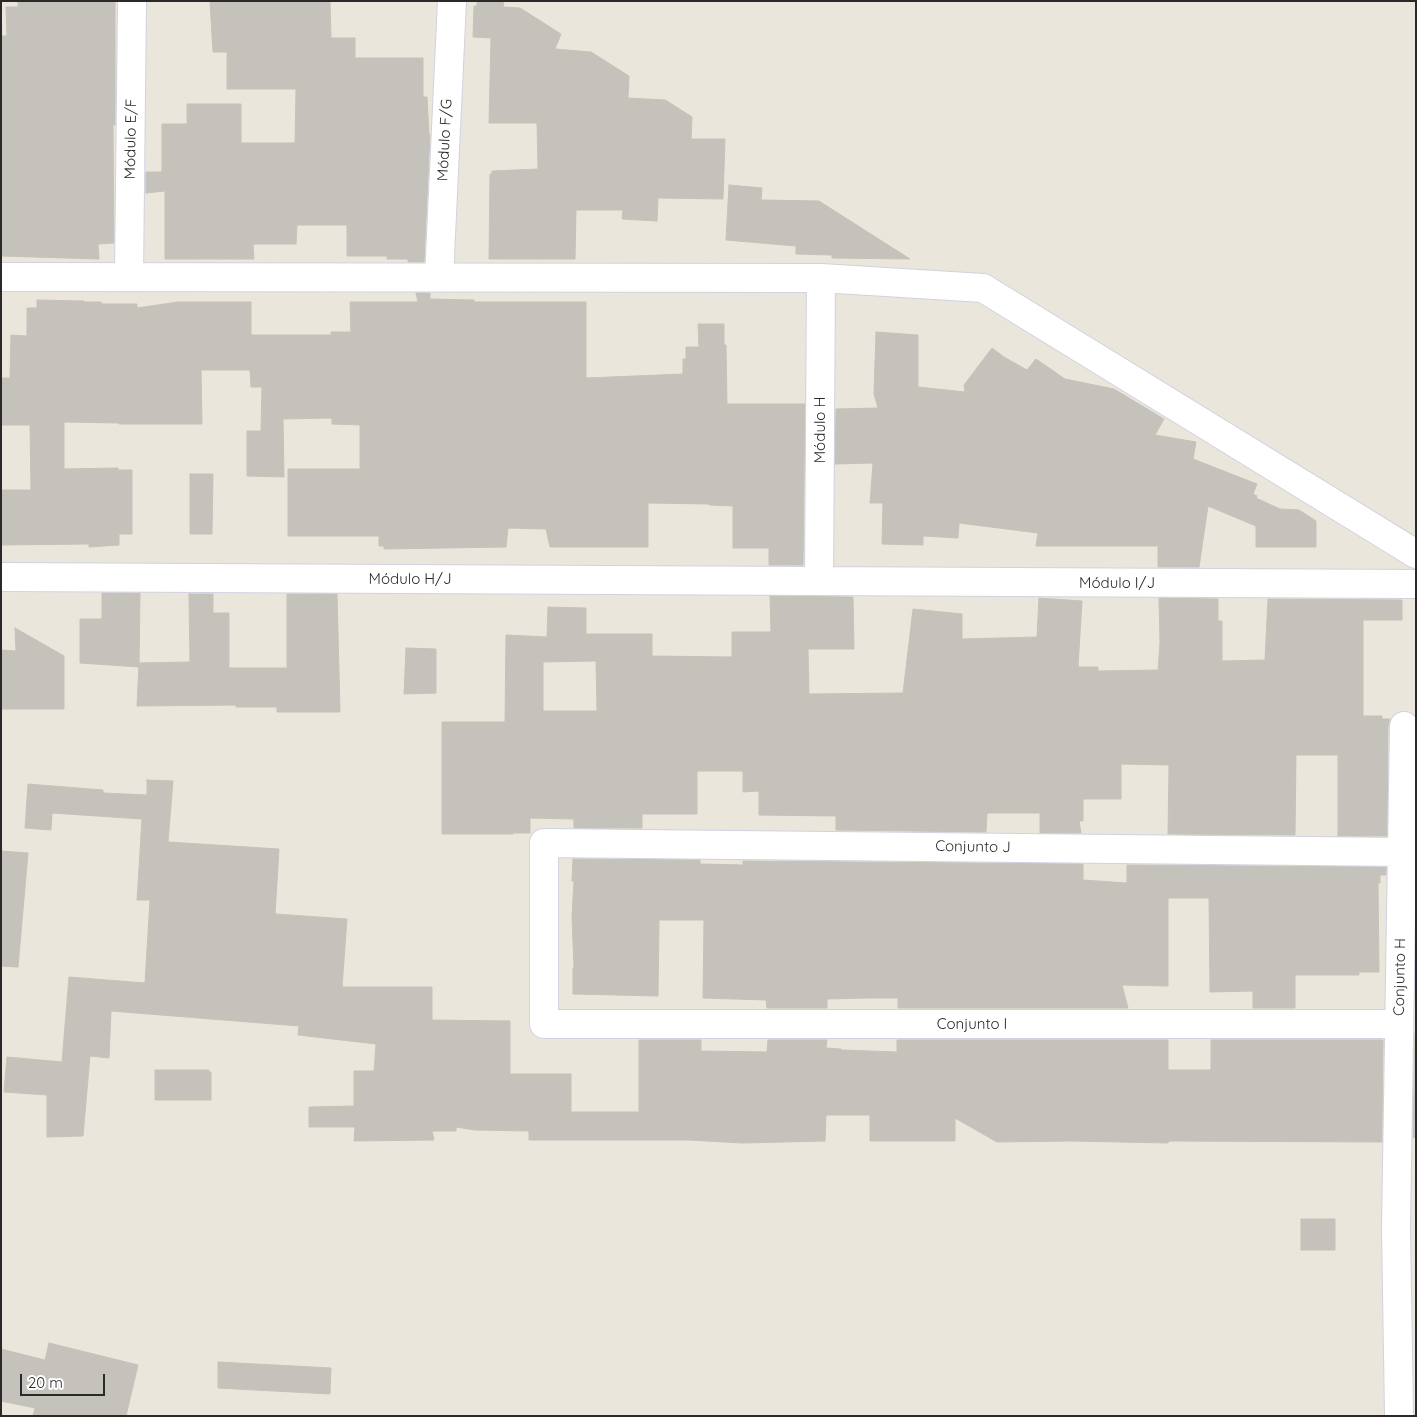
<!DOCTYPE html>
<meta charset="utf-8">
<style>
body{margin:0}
#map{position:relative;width:1417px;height:1417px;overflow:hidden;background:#eae6dc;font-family:Quicksand,sans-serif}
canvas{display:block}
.frame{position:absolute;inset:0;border:2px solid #292929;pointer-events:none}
.scale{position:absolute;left:20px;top:1374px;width:85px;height:22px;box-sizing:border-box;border:2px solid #292929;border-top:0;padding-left:6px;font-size:15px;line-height:18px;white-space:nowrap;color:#292929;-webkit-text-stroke:4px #fff;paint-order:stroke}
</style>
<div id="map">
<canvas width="1417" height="1417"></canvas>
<div class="frame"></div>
<div class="scale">20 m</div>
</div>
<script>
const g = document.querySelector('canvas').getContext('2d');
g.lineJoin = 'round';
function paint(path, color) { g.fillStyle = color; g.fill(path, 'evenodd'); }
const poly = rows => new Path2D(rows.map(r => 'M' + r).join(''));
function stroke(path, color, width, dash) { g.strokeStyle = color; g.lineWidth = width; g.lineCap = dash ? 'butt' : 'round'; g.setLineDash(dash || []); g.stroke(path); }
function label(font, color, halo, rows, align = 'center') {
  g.font = font + ' Quicksand,sans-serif'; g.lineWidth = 4.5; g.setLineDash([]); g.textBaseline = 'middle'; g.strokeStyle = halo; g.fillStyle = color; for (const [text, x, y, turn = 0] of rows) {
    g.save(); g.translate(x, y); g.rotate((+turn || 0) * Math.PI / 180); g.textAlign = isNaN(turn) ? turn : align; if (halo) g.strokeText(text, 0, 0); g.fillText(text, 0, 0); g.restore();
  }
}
const building = poly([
 [18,1,115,1,115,125,113,125,114,243,98,244,99,259,1,256,1,36,7,36,6,7,18,7,18,1],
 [210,1,330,1,331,38,355,38,355,58,423,58,423,97,427,97,429,134,430,135,424,262,408,262,408,259,387,259,387,256,347,256,347,225,297,225,296,244,253,244,254,259,165,259,165,191,146,193,146,172,162,172,162,124,187,124,187,104,241,104,241,143,295,143,296,89,227,89,227,52,213,52,210,1],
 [477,1,504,1,503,7,520,8,561,34,555,49,591,52,629,76,628,98,665,100,667,101,692,117,691,139,725,139,723,199,658,198,657,221,622,219,623,210,576,210,575,259,489,259,490,174,492,174,492,171,538,169,537,123,489,123,491,38,473,37,474,6,477,6,477,1],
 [729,185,762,188,761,200,819,201,910,259,832,258,832,255,796,254,796,246,726,240,729,185],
 [416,293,430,293,430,299,474,300,474,302,586,302,586,378,683,374,683,359,686,359,686,347,699,347,698,324,724,324,724,345,726,345,727,404,805,404,803,565,769,565,769,548,733,548,733,506,709,505,709,504,648,503,648,547,550,547,546,529,508,528,506,547,384,549,384,546,379,546,379,536,288,536,288,469,360,469,360,425,332,424,332,418,283,419,284,477,247,476,247,431,261,431,262,387,251,387,250,370,201,370,202,424,119,424,119,423,64,422,64,469,118,468,118,470,132,470,132,534,119,534,119,545,89,547,89,544,1,545,1,490,31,490,30,425,1,425,1,378,10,378,11,335,27,336,27,308,37,308,37,300,84,301,84,302,101,302,102,304,137,304,137,308,178,302,251,302,251,335,331,335,331,332,351,332,350,302,418,302,416,293],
 [876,332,918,335,918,387,965,392,964,385,992,348,1004,357,1027,370,1036,359,1065,379,1114,389,1164,419,1155,435,1196,442,1193,459,1257,484,1253,494,1257,496,1256,498,1280,509,1299,510,1316,521,1316,547,1256,547,1256,526,1208,506,1199,567,1158,567,1158,546,1036,546,1038,533,959,523,958,538,923,536,923,545,882,544,883,503,870,503,873,463,835,464,836,409,878,408,874,394,876,332],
 [190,474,213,474,212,534,190,534,190,474],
 [102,593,140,593,139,667,80,663,80,619,102,619,102,593],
 [189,594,213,594,213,613,229,613,229,668,287,668,287,594,337,594,340,712,277,712,277,707,236,707,236,705,137,706,139,663,190,662,189,594],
 [770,596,853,597,854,649,808,649,809,694,903,693,913,609,962,614,962,639,1037,637,1039,598,1082,601,1078,667,1098,667,1098,671,1158,670,1160,643,1159,598,1218,599,1218,621,1222,621,1222,661,1265,660,1268,599,1402,600,1402,620,1363,620,1363,716,1382,716,1382,719,1390,719,1388,726,1387,836,1338,836,1338,755,1296,755,1295,835,1168,834,1169,765,1121,764,1121,799,1083,799,1083,821,1079,821,1081,833,1040,833,1040,813,987,813,986,832,836,830,836,816,759,815,759,791,743,792,743,771,697,771,697,814,642,814,642,828,574,828,574,819,530,818,530,833,513,833,513,834,442,834,442,722,505,722,506,635,547,637,548,607,586,608,586,634,652,634,652,656,732,657,732,632,771,632,770,596],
 [596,661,597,711,543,711,543,662,596,661],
 [15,628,64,656,64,709,1,709,1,650,16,651,15,628],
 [406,648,436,649,436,693,404,694,406,648],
 [147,780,173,781,168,842,279,849,275,914,347,919,342,987,432,987,432,1020,510,1021,510,1074,571,1074,571,1112,639,1112,639,1040,701,1040,701,1051,767,1052,768,1040,827,1040,826,1048,841,1049,842,1050,897,1052,897,1040,1168,1040,1168,1070,1211,1070,1211,1040,1383,1040,1382,1142,1169,1141,1168,1143,1072,1141,997,1142,955,1118,955,1141,870,1141,870,1115,826,1115,825,1141,742,1143,689,1140,529,1140,529,1131,475,1130,456,1127,456,1131,432,1131,434,1140,354,1141,355,1127,309,1127,309,1107,354,1106,354,1071,374,1071,376,1044,298,1035,299,1026,111,1011,109,1058,90,1056,83,1136,47,1137,47,1095,4,1092,7,1057,62,1062,69,977,145,983,150,900,137,900,142,819,52,813,51,830,25,828,28,784,103,790,103,793,147,795,147,780],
 [1,851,28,853,18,967,1,966,1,851],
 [573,859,700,860,700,864,743,865,743,861,1083,864,1083,880,1127,883,1127,865,1386,867,1386,875,1380,875,1380,883,1378,883,1379,972,1359,972,1359,975,1295,975,1295,1008,1253,1008,1253,991,1210,992,1209,898,1168,898,1168,986,1122,985,1128,1008,898,1008,898,998,869,998,827,999,827,1008,767,1008,766,1000,703,998,704,920,659,920,658,996,573,994,573,968,574,968,572,917,574,881,572,881,573,859],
 [1415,1034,1416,1034,1416,1137,1413,1138,1415,1034],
 [155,1070,209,1070,209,1072,211,1072,211,1100,155,1100,155,1070],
 [1301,1219,1335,1219,1335,1250,1301,1250,1301,1219],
 [49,1343,138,1365,126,1416,33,1416,35,1408,1,1401,1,1349,45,1360,49,1343],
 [218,1362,331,1368,330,1394,218,1388,218,1362]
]);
const minor = poly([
 [1,277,821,278,983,288,1416,554],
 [129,277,132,1],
 [439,278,452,1],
 [1,577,1416,584],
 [819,581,821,278],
 [1399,1024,544,1024,544,843,1402,852],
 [1399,1416,1396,1228,1404,726]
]);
const streetNames = [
 ["Módulo E/F",131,139,-89],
 ["Módulo F/G",445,140,-87],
 ["Módulo H",820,430,-90],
 ["Módulo H/J",410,579],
 ["Módulo I/J",1117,583],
 ["Conjunto J",973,847,1],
 ["Conjunto H",1400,977,-89],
 ["Conjunto I",972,1024]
];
paint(building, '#c5c2bb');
stroke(building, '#c5c2b6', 1);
stroke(minor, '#d1d2e0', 30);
stroke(minor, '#fff', 28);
label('15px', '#292929', '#fff', streetNames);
</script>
